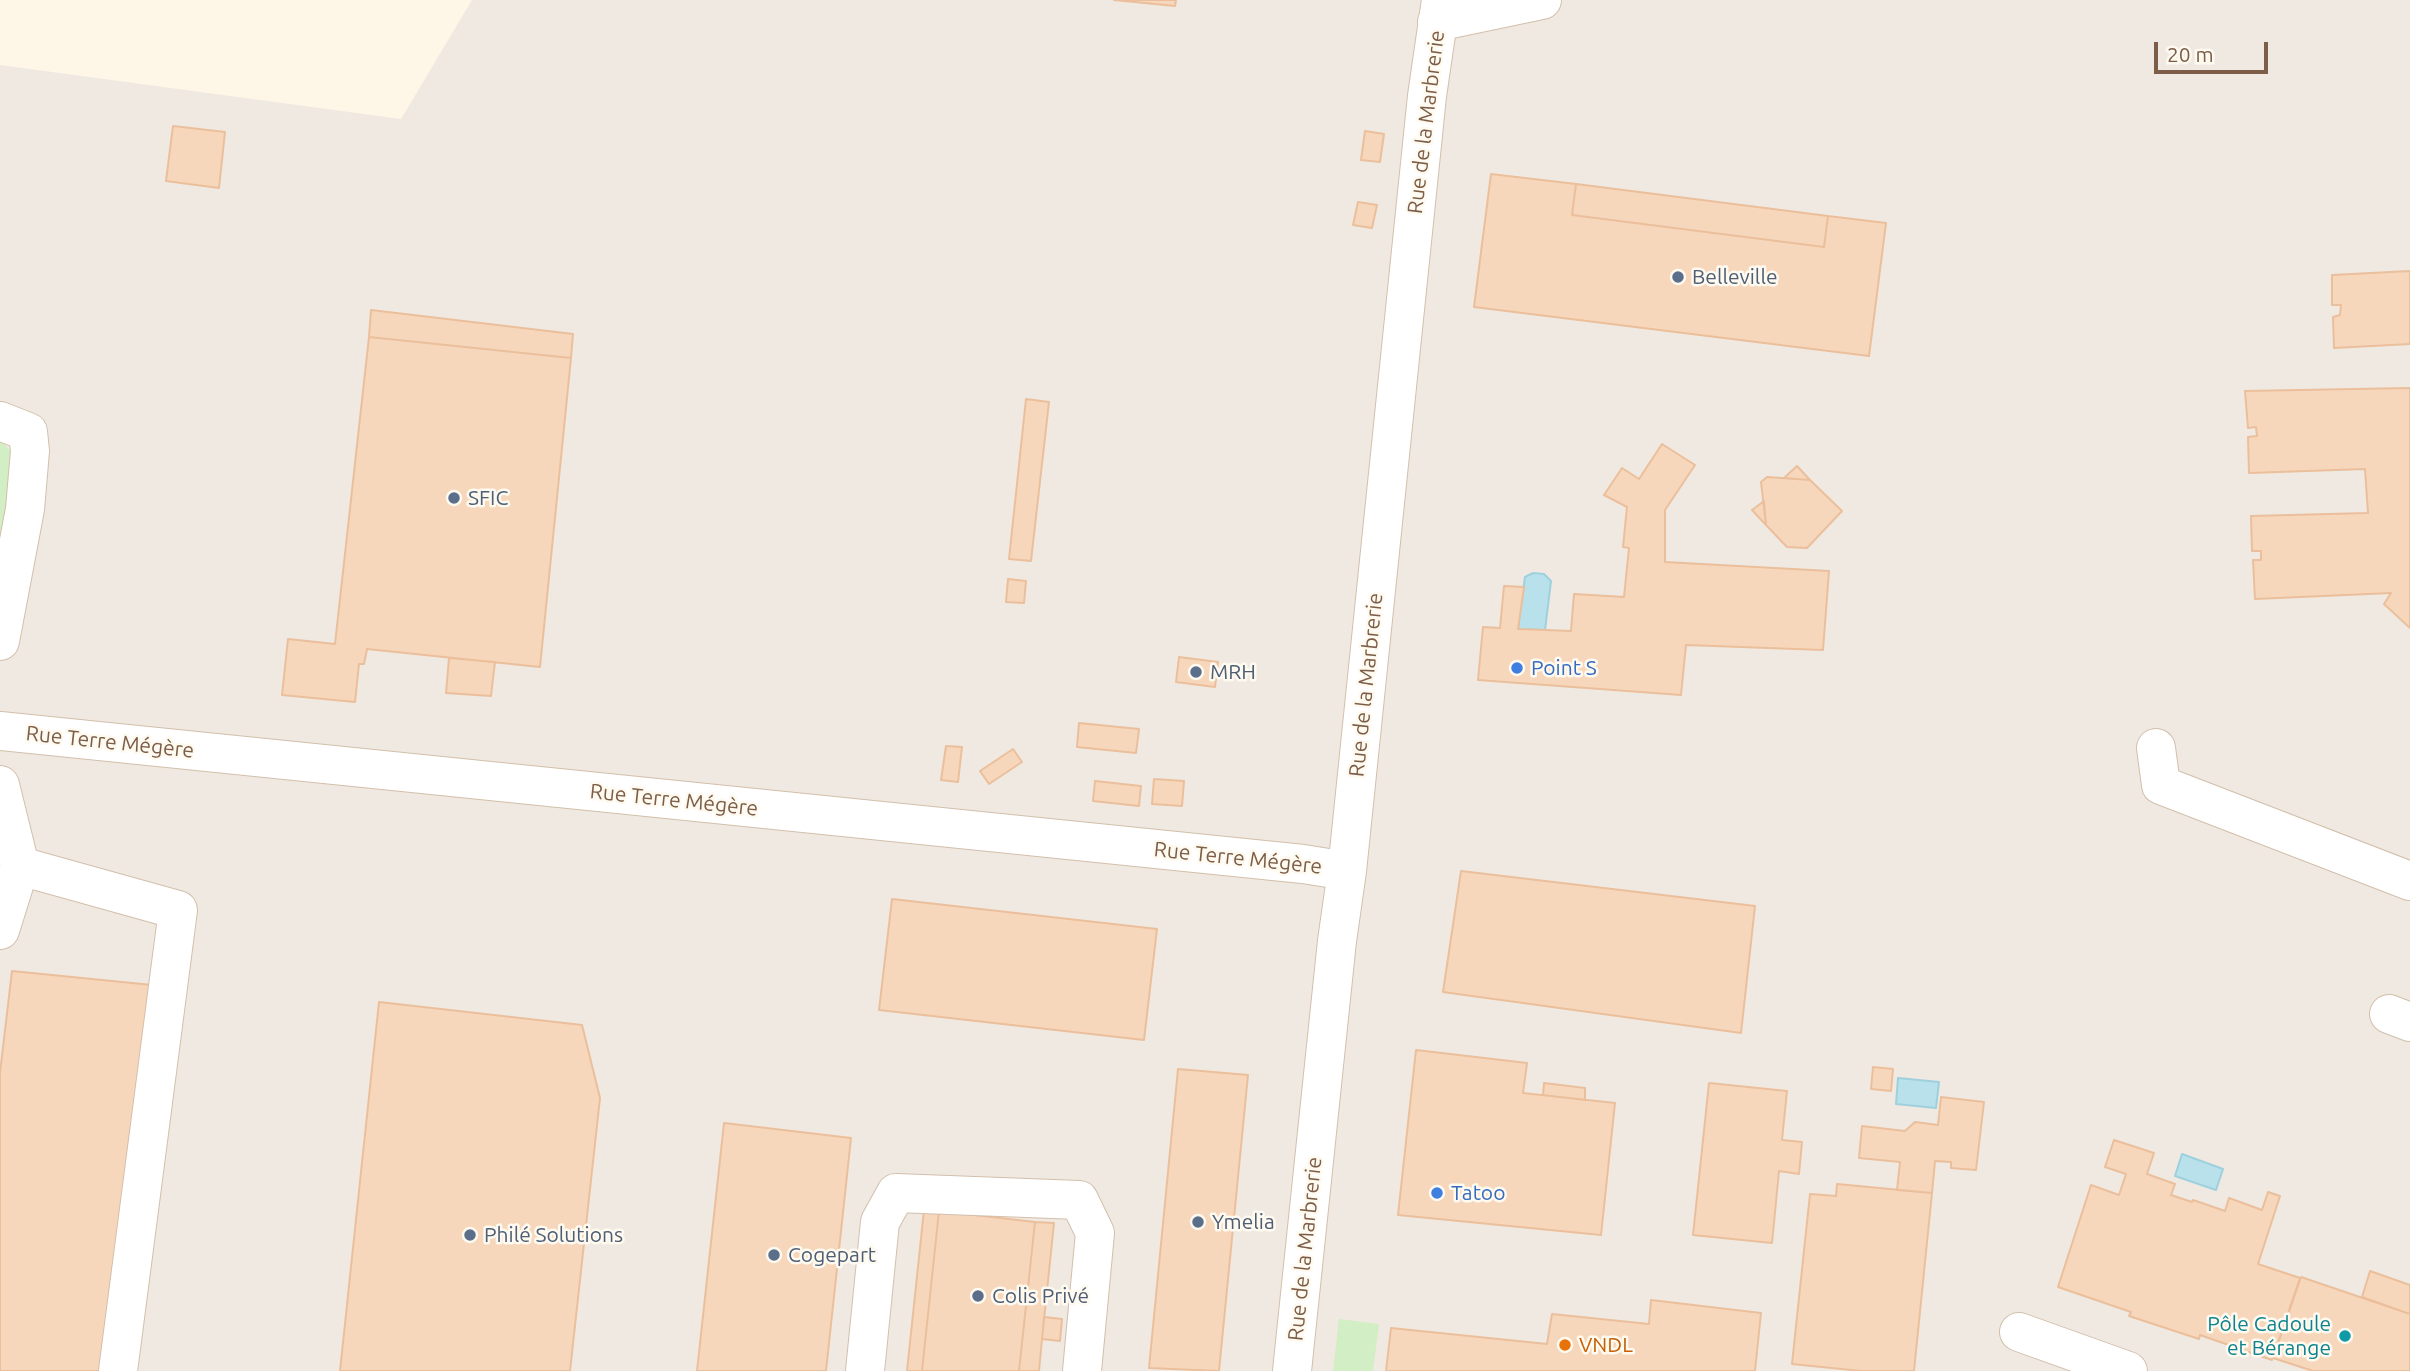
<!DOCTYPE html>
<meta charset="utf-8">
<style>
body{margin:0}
#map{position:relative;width:2410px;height:1371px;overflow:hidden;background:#fef7e8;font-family:Ubuntu,sans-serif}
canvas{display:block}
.scale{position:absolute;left:2154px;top:42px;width:114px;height:32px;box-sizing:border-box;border:4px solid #7c5e48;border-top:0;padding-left:9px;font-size:21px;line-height:24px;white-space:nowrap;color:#7c5e48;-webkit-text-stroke:5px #fffaf0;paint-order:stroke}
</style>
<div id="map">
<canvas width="2410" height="1371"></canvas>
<div class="scale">20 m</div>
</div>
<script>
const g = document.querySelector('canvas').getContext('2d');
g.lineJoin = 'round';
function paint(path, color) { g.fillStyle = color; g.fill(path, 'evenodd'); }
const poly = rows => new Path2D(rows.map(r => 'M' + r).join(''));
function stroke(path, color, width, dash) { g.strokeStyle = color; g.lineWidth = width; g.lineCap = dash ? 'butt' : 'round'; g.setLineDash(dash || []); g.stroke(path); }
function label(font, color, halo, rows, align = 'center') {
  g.font = font + ' Ubuntu,sans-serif'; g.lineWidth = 5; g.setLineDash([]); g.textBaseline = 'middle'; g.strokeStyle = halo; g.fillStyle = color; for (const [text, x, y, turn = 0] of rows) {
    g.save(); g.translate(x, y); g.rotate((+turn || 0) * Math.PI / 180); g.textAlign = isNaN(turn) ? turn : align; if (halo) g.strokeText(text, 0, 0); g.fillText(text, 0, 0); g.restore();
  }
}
const industrial = poly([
 [472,0,2410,0,2410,1371,0,1371,0,65,401,119]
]);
const green = poly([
 [0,439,13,454,0,587],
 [1339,1319,1379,1324,1373,1371,1333,1371]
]);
const water = poly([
 [1533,573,1544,574,1551,581,1545,630,1518,629,1525,577,1533,573],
 [1898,1078,1939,1082,1936,1108,1896,1104,1898,1078],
 [2182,1154,2223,1169,2216,1190,2175,1176,2182,1154]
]);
const building = poly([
 [1114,0,1176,0,1175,6,1114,0],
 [173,126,225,132,219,188,166,181,173,126],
 [1365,131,1384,134,1380,162,1361,160,1365,131],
 [1491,174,1576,184,1572,215,1824,247,1828,216,1886,223,1869,356,1474,307,1491,174],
 [1576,184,1828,216,1824,247,1572,215,1576,184],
 [1358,202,1377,205,1372,228,1353,225,1358,202],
 [2410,271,2410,344,2334,348,2333,317,2340,315,2341,305,2332,305,2332,275,2410,271],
 [371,310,573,334,571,358,369,337,371,310],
 [369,337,571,358,540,667,367,649,364,664,359,664,355,702,282,695,288,639,335,644,369,337],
 [2410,388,2410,628,2384,604,2391,593,2255,599,2253,560,2261,560,2261,551,2252,551,2251,516,2368,513,2365,469,2249,473,2248,437,2257,436,2256,427,2248,428,2245,391,2410,388],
 [1026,399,1049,402,1031,561,1009,559,1026,399],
 [1662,444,1695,465,1665,510,1665,562,1829,571,1823,650,1686,645,1681,695,1478,680,1483,627,1500,628,1504,586,1524,587,1518,629,1571,631,1574,594,1624,597,1629,548,1623,547,1627,507,1604,495,1622,468,1639,479,1662,444],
 [1797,466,1810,480,1784,478,1797,466],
 [1767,477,1810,480,1842,511,1807,548,1787,547,1766,525,1761,482,1767,477],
 [1764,501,1766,525,1752,510,1764,501],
 [1008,579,1026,581,1024,603,1006,602,1008,579],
 [1179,657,1218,662,1215,687,1176,682,1179,657],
 [449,658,495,662,491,696,446,693,449,658],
 [1079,723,1139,729,1136,753,1077,747,1079,723],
 [946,746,962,747,958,782,941,780,946,746],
 [1013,749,1022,762,989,784,980,771,1013,749],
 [1154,779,1184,781,1182,806,1152,804,1154,779],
 [1095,781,1141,786,1139,806,1093,801,1095,781],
 [1461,871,1755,906,1741,1033,1443,992,1461,871],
 [892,899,1157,929,1144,1040,879,1010,892,899],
 [12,971,152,985,107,1371,0,1371,0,1073,12,971],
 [379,1002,582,1025,600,1098,570,1371,340,1371,379,1002],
 [1416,1050,1527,1063,1523,1093,1615,1103,1601,1235,1398,1215,1416,1050],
 [1873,1067,1893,1069,1891,1091,1871,1089,1873,1067],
 [1178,1069,1248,1075,1219,1371,1149,1368,1178,1069],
 [1544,1083,1585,1088,1585,1100,1543,1095,1544,1083],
 [1709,1083,1787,1091,1782,1140,1802,1142,1799,1174,1779,1171,1772,1243,1693,1235,1709,1083],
 [1941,1097,1984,1102,1976,1170,1951,1168,1951,1162,1935,1161,1932,1193,1897,1190,1900,1162,1859,1158,1862,1126,1905,1131,1915,1122,1938,1125,1941,1097],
 [724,1123,851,1138,826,1371,697,1371,724,1123],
 [2114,1140,2154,1153,2147,1174,2175,1184,2171,1195,2192,1202,2193,1200,2225,1211,2229,1198,2262,1210,2268,1192,2280,1196,2258,1264,2300,1278,2272,1360,2200,1335,2199,1339,2129,1316,2131,1312,2058,1287,2091,1185,2119,1195,2126,1174,2105,1167,2114,1140],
 [1837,1184,1932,1193,1914,1371,1861,1371,1792,1364,1810,1194,1836,1196,1837,1184],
 [924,1210,939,1211,922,1371,907,1371,924,1210],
 [939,1211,1035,1222,1019,1371,922,1371,939,1211],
 [1035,1222,1054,1223,1042,1339,1039,1371,1019,1371,1035,1222],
 [2370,1271,2410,1285,2410,1314,2362,1297,2370,1271],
 [2301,1277,2410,1314,2410,1371,2313,1371,2273,1358,2301,1277],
 [1651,1300,1761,1313,1755,1371,1386,1371,1391,1328,1547,1344,1552,1314,1649,1324,1651,1300],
 [1044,1317,1062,1319,1060,1341,1042,1339,1044,1317]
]);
const minor = poly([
 [1437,22,1542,0],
 [0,421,28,432,30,451,25,509,0,641],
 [0,731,1303,864,1347,871],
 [2156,748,2161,785,2410,881],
 [0,785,20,866,0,930],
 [20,866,178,910,118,1371],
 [2389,1014,2410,1022],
 [2019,1332,2128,1371],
 [865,1371,880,1222,896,1193,1079,1200,1095,1233,1082,1371],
 [1292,1371,1337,941,1347,871,1427,96,1441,0]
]);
const markers = [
 [1678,277,7,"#5c6f8a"],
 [454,498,7,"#5c6f8a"],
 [1517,668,7,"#3f7fe0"],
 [1196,672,7,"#5c6f8a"],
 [1437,1193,7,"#3f7fe0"],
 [1198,1222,7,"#5c6f8a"],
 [470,1235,7,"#5c6f8a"],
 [774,1255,7,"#5c6f8a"],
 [978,1296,7,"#5c6f8a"],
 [2345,1336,7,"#0f9aa8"],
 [1565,1345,7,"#e8710a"]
];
const streetNames = [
 ["Rue de la Marbrerie",1426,122,-83],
 ["Rue de la Marbrerie",1366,685,-84],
 ["Rue Terre Mégère",110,742,6],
 ["Rue Terre Mégère",674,800,6],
 ["Rue Terre Mégère",1238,858,6],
 ["Rue de la Marbrerie",1305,1249,-84]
];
const serviceNames = [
 ["Belleville",1692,277],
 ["SFIC",468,498],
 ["MRH",1210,672],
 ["Ymelia",1212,1222],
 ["Philé Solutions",484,1235],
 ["Cogepart",788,1255],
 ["Colis Privé",992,1296]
];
const shopNames = [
 ["Point S",1531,668],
 ["Tatoo",1451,1193]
];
const cultureNames = [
 ["Pôle Cadoule",2331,1324],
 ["et Bérange",2331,1348]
];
const foodNames = [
 ["VNDL",1579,1345]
];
paint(industrial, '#efe9e1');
paint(green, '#d2eec4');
paint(water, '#b9e1eb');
stroke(water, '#9ed0de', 2);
paint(building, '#f7d7bc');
stroke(building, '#ebbf9b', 2);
stroke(minor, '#d3bfab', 40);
stroke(minor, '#fff', 38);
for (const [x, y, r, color] of markers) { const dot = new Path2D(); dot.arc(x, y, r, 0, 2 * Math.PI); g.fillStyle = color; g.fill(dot); stroke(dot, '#fffaf0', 2.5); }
label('21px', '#7c5e48', '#fffaf0', streetNames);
label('21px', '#4e5e75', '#fffaf0', serviceNames, 'left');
label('21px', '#366cbe', '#fffaf0', shopNames, 'left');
label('21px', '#0d838f', '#fffaf0', cultureNames, 'right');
label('21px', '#c56008', '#fffaf0', foodNames, 'left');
</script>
